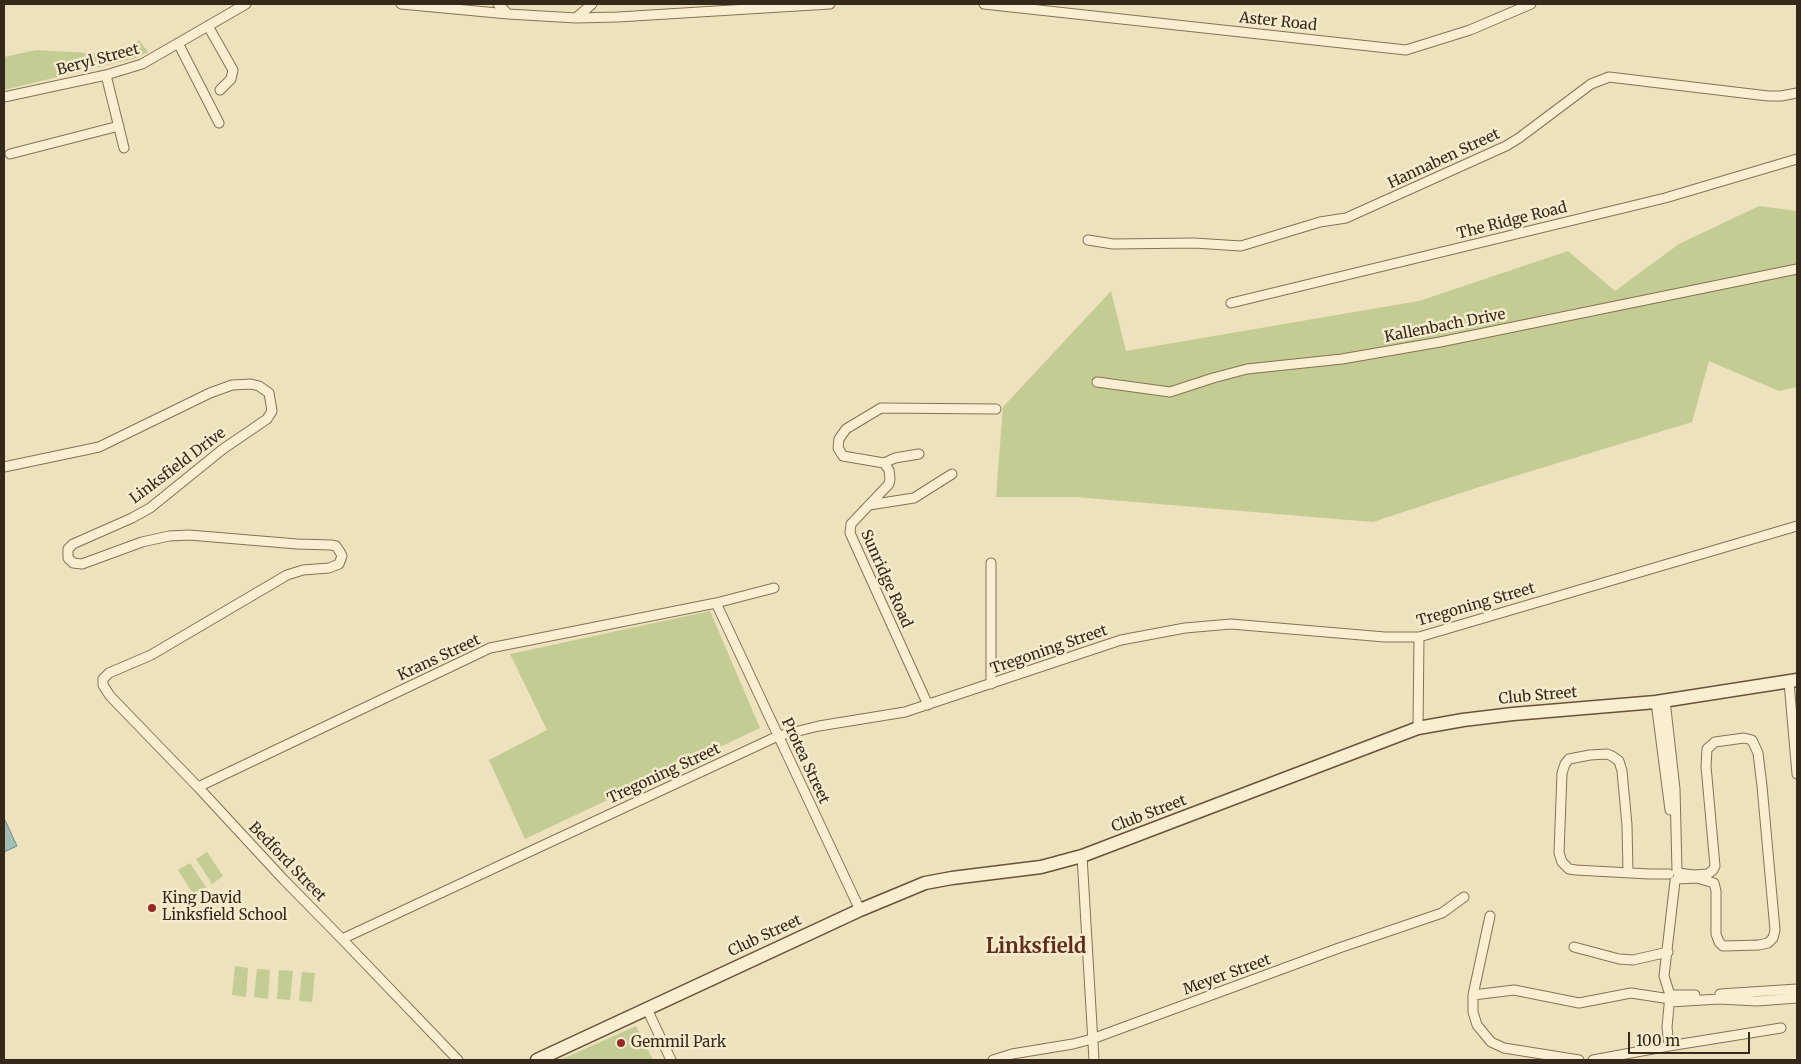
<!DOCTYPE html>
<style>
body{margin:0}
#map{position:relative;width:1801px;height:1064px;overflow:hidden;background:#eee1be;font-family:Merriweather,serif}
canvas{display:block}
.frame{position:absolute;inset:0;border:5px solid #35291b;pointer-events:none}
.scale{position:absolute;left:1628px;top:1032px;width:122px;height:22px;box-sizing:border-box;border:2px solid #35291b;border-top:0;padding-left:6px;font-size:15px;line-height:18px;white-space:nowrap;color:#35291b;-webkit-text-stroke:4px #f5ebcd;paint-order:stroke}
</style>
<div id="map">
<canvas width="1801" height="1064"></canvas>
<div class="frame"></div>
<div class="scale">100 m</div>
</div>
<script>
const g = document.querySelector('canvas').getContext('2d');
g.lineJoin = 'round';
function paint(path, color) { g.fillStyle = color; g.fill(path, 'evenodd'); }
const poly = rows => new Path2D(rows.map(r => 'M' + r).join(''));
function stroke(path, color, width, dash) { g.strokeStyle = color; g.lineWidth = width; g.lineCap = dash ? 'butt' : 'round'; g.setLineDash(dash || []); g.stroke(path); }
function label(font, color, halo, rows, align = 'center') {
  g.font = font + ' Merriweather,serif'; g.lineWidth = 5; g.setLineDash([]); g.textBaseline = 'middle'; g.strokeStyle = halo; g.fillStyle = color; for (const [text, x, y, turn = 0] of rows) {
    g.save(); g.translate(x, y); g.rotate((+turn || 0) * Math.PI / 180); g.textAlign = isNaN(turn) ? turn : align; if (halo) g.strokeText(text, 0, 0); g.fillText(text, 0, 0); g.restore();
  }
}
const green = poly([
 [139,40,148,52,136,58,4,90,4,57,36,50,107,54,119,52,134,46],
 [1759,206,1797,211,1797,387,1779,391,1709,361,1692,422,1476,488,1373,522,1075,497,996,497,1003,407,1111,291,1126,351,1419,301,1568,251,1615,291,1679,244],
 [710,611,760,728,525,839,489,760,547,730,510,654],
 [207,852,223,876,212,884,196,859],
 [190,863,206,887,194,895,178,870],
 [235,966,248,968,246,997,232,995],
 [257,969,270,970,268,999,254,997],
 [279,970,293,971,290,1000,277,999],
 [302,972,315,973,312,1002,299,1001],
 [636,1026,653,1060,560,1060]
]);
const water = poly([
 [4,818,17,846,4,852,4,818]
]);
const street = poly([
 [401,4,508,14,576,18,618,17,830,4],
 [498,4,508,14],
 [984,4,1406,50,1470,30,1531,4],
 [576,18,592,4],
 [208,26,233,70,231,79,220,90],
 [178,43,219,123],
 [106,75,124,148],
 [4,97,106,75,142,64,246,4],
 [10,154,119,126],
 [1088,240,1113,244,1194,243,1241,246,1320,222,1346,218,1506,146,1519,138,1591,84,1609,77,1768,96,1781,96,1797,93],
 [1231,303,1665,198,1797,159],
 [1097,382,1170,392,1213,378,1247,369,1342,359,1440,342,1797,269],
 [884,463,895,458,919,454],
 [4,467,99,447,210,393,232,385,251,384,259,386,269,393,272,411,267,419,223,449,150,508,132,518,73,544,68,549,68,558,73,563,82,564,142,542,169,536,189,535,297,544,331,545,336,546,340,552,342,556,339,564,329,568,303,570,287,575,151,655,109,673,103,679,103,685,110,696,198,787,284,880,342,939,458,1060],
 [869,505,914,498,952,474],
 [991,563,991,684],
 [716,603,774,588],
 [1789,682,1797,774],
 [1665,700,1675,789,1677,871],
 [1656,702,1670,810],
 [928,705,850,533,851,524,889,484,890,479,889,470,884,463,843,456,838,448,839,439,846,429,881,408,996,409],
 [1418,728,1419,637],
 [198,787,490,648,716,603,860,910],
 [1082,856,1094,1060],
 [1628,873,1627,825,1622,771,1619,761,1612,756,1607,754,1590,755,1569,759,1565,764,1562,773,1559,853,1562,862,1569,869,1576,870,1649,874,1669,874],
 [1677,879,1697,878,1714,883,1716,891,1716,934,1719,942,1723,946,1759,945,1768,943,1773,938,1775,930,1762,786,1758,753,1752,740,1744,738,1715,742,1707,749,1706,766,1715,866,1713,870,1708,874,1694,875,1678,873],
 [1490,916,1473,995,1473,1012,1477,1025,1491,1042,1504,1048,1579,1060],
 [342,939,778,736,819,726,905,712,1121,640,1185,628,1231,624,1385,637,1419,637,1797,526],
 [1574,947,1619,959,1633,960,1668,952],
 [1720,994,1797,989],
 [1473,995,1514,990,1579,1003,1631,993,1670,999],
 [1670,995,1695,995],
 [1670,1002,1719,999,1757,1001,1797,998],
 [647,1009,671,1060],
 [1669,1046,1667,1027,1670,995,1664,976,1675,881],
 [993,1060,1012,1054,1073,1044,1092,1039,1339,948,1442,913,1464,897],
 [1593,1060,1669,1046,1781,1028]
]);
const secondary = poly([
 [537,1060,860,910,925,883,952,878,1041,867,1082,856,1418,728,1463,720,1513,714,1656,702,1797,680]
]);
const markers = [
 [152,908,5,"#962926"],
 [621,1043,5,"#962926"]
];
const streetNames = [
 ["Aster Road",1278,22,6],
 ["Beryl Street",98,60,-15],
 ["Hannaben Street",1444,159,-25],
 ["The Ridge Road",1512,221,-14],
 ["Kallenbach Drive",1445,326,-11],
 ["Linksfield Drive",178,466,-37],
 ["Sunridge Road",886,579,66],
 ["Tregoning Street",1476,605,-16],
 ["Tregoning Street",1049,650,-19],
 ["Krans Street",439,658,-25],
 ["Club Street",1538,696,-5],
 ["Protea Street",805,761,65],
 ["Tregoning Street",664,774,-25],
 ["Club Street",1149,814,-21],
 ["Bedford Street",287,862,46],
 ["Club Street",765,936,-25],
 ["Meyer Street",1227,975,-20]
];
const poiNames = [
 ["King David",162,899],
 ["Linksfield School",162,916],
 ["Gemmil Park",631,1043]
];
const districtNames = [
 ["Linksfield",1036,947]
];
paint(green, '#c3cc92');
paint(water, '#a1bfb7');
stroke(water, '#698d85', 1);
stroke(street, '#867157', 11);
stroke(secondary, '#68523a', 15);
stroke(street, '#f9eed1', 9);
stroke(secondary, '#f9eed1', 12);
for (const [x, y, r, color] of markers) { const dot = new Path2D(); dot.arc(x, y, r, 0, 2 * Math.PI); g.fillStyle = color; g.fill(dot); stroke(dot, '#f5ebcd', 2); }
label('15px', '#35291b', '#f5ebcd', streetNames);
label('15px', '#35291b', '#f5ebcd', poiNames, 'left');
label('bold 20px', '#622c1a', '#f5ebcd', districtNames);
</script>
